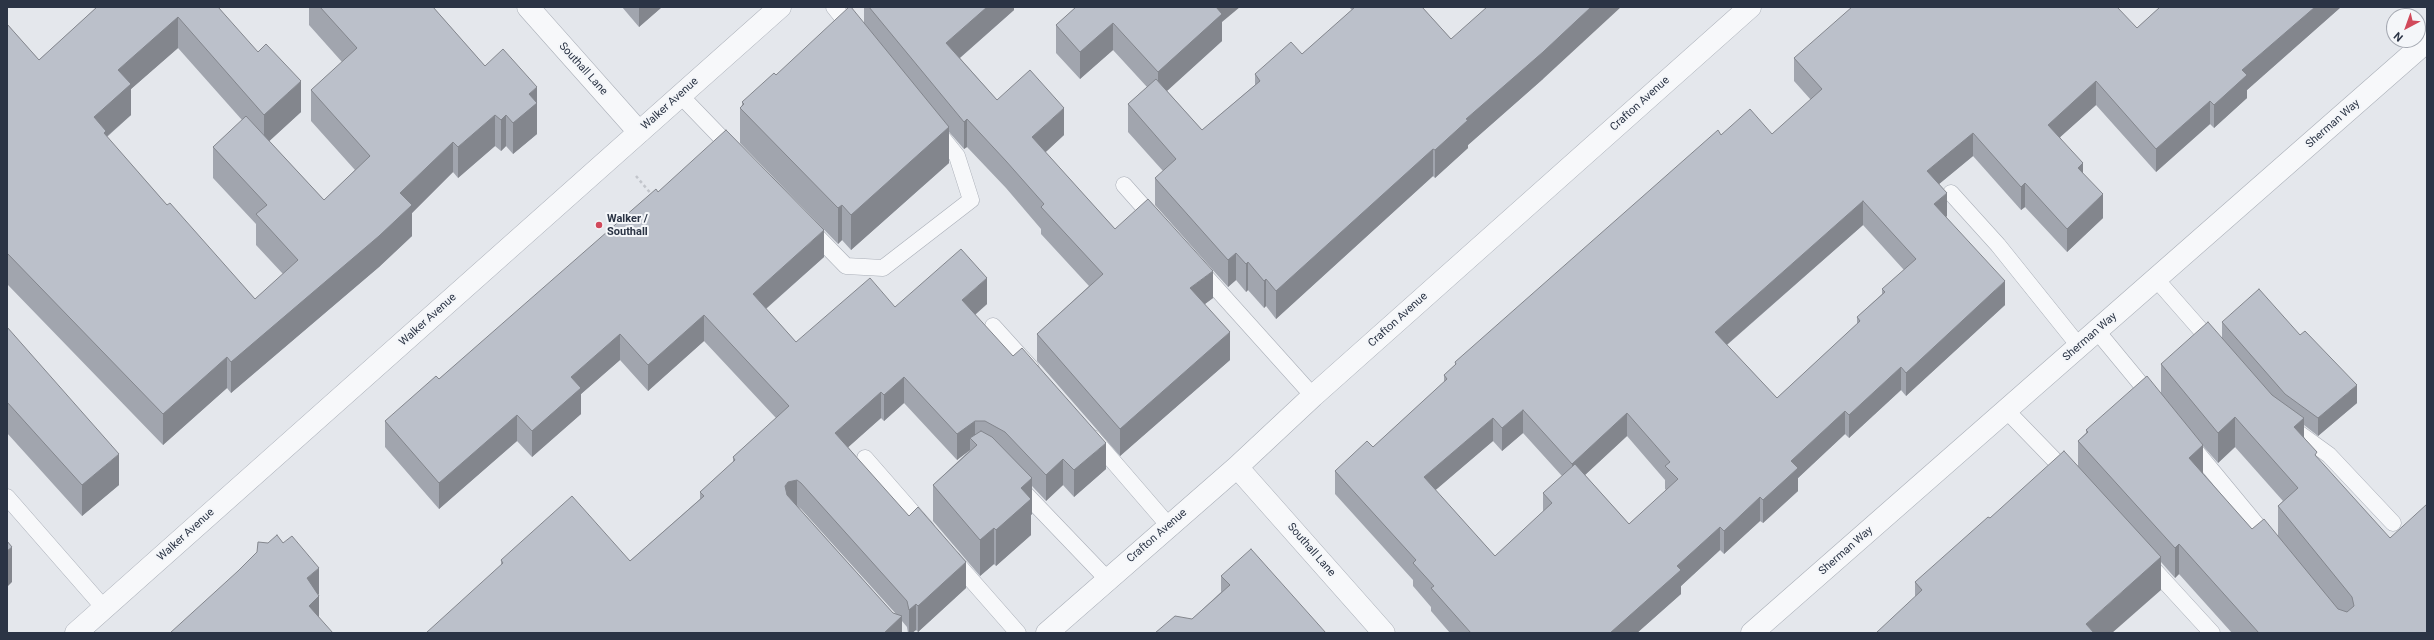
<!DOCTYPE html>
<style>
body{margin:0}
#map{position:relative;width:2434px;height:640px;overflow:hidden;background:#e4e7ec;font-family:Roboto,sans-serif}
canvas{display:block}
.frame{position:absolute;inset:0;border:8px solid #2b3445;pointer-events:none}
.north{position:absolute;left:2386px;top:8px;width:40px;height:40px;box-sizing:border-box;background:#f4f6f9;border:1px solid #a4a8b1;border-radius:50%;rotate:221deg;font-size:11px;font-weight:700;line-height:16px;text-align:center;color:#2b3445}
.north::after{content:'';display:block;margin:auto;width:14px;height:18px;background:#d1495b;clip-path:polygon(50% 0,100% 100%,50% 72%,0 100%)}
</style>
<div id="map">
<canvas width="2434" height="640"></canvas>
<div class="frame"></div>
<div class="north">N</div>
</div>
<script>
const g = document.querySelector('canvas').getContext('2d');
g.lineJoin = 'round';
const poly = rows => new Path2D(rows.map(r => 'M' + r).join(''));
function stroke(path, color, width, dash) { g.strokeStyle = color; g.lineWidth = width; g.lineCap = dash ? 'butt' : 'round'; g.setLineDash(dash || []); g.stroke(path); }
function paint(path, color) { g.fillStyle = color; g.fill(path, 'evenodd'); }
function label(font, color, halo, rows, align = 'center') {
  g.font = font + ' Roboto,sans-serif'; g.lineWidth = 4; g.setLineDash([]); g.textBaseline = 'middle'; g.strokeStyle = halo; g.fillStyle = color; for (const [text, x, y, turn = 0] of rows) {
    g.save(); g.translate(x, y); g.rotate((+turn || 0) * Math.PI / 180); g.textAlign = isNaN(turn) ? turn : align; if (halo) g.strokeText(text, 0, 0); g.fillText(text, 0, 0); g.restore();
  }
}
const path = poly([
 [636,176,652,195]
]);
const service = poly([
 [834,7,854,32],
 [680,95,735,152],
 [1124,185,1156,221],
 [1951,193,1998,245,2079,346],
 [809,228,846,266,883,268,971,200,957,156,936,130],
 [1198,268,1313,396],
 [2156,279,2214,345],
 [993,326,1031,368],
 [2097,331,2154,400],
 [2006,410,2069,475],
 [2286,424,2329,455,2393,523],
 [1093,438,1169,526],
 [2190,444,2271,542],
 [865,458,927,529],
 [1016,484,1108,580],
 [7,497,104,608],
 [953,559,1018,633],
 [2146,561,2212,633]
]);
const minor = poly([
 [528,7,639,132],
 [1237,467,1384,633],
 [1047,633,1237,467,1313,396,1750,7],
 [1752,633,2427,41]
]);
const tertiary = poly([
 [76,633,780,7]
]);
const wall = poly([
 [97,7,218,7,301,112,269,141,324,200,355,170,311,121,311,90,342,62,309,25,309,7,433,7,485,66,537,118,537,134,513,154,506,146,501,151,495,146,458,178,453,172,412,213,412,236,379,267,231,393,227,388,163,445,7,284,7,24,39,60],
 [178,48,242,120,213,147,213,178,256,224,256,245,283,274,255,299,167,205,107,137,131,115,131,89],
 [622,7,662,7,639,27],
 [864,7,1014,7,1014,10,960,58,997,100,1064,135,1045,152,1115,229,1213,298,1205,304,1230,360,1120,456,1037,361,1037,334,1089,286,1041,234,1041,229,1006,188,967,147,964,149,949,132,949,163,851,250,842,240,838,244,740,143,740,108,742,105,742,102,776,75,864,23],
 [1076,7,1222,22,1222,41,1167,91,1202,130,1255,85,1255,74,1302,54,1352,10,1349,7,1422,7,1451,39,1543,79,1468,145,1468,148,1435,178,1433,176,1276,319,1266,306,1264,308,1248,290,1246,292,1236,280,1228,287,1155,205,1155,178,1163,171,1128,132,1128,104,1147,87,1113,50,1080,79,1056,53,1056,25],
 [2160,7,2341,7,2247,90,2247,98,2214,128,2210,124,2156,172,2096,105,2060,137,2083,174,2103,218,2067,252,2025,207,2021,210,1973,156,1939,184,1947,216,1946,217,2005,305,1906,396,1901,390,1849,438,1845,434,1798,478,1798,491,1763,523,1760,521,1724,554,1720,550,1681,586,1681,594,1637,633,1450,633,1431,611,1431,607,1413,586,1413,580,1335,494,1335,471,1373,447,1444,382,1444,375,1455,365,1455,362,1721,135,1772,134,1811,100,1794,81,1794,58,2137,28],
 [1863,225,1904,270,1882,289,1882,294,1857,317,1857,324,1777,398,1727,345],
 [1523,433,1562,476,1543,493,1543,512,1495,556,1435,490,1493,441,1502,451],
 [1627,436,1665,480,1665,489,1666,490,1629,524,1585,475],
 [658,192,824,257,766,309,796,342,895,307,987,304,975,315,1106,469,1074,497,1063,485,1046,501,1032,486,1032,514,1031,515,1031,535,996,566,994,564,980,576,933,521,933,485,970,450,957,460,904,403,884,421,881,418,848,447,966,588,918,632,916,630,912,633,908,633,907,627,902,621,902,633,501,565,501,560,630,561,700,499,700,492,733,462,733,457,776,418,704,341,648,391,620,360,581,394,581,414,532,457,517,441,439,509,385,447,385,421,439,379],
 [797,506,801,509,896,614,893,613],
 [2222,322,2357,403,2318,436,2304,425,2304,437,2317,457,2427,633,2232,633,2179,574,2175,578,2161,562,2161,590,1915,597,1915,582,1990,518,2078,466,2078,441,2086,433,2086,430,2161,394,2161,364,2222,338],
 [2203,446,2218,463,2235,447,2283,501,2278,506,2278,536,2252,529,2203,475],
 [7,327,119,485,82,516,7,433],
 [1221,576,1326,633,1192,619,1221,592]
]);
const shadedWall = poly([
 [641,7,662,7,639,27,639,8],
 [987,7,1014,7,1014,10,946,70,946,43],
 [1213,7,1240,7,1222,22,1222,41,1158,99,1158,72],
 [1591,7,1621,7,1543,79,1468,145,1468,148,1435,178,1435,150,1466,119],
 [2315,7,2341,7,2247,90,2247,98,2214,128,2214,105,2242,70],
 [178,17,178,48,131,89,131,115,106,137,94,117,118,70],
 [1113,23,1113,50,1080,79,1080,52],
 [301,81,301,112,264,146,264,115],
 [2096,81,2096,105,2048,148,2048,125],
 [537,87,537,134,513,154,513,123,529,94],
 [2210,101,2210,124,2156,172,2156,149],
 [1064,108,1064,135,1032,165,1032,137],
 [495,115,495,146,458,178,458,147],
 [506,115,506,146,501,151,501,120],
 [967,119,967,147,964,149,964,122],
 [949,127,949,163,851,250,851,215],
 [1973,133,1973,156,1927,194,1927,171],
 [453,142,453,172,412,213,412,236,379,267,231,393,231,362,400,193],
 [1433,149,1433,176,1276,319,1276,291],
 [2083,163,2083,186,2078,168],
 [2025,183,2025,207,2021,210,2021,187],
 [1947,193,1947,216,1934,227,1934,204],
 [2103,194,2103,218,2067,252,2067,229],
 [1863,201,1863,225,1715,355,1715,332],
 [842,205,842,240,838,244,838,208],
 [824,230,824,257,753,320,753,294],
 [1236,253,1236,280,1228,287,1228,260],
 [1248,262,1248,290,1246,292,1246,264],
 [1213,271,1213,298,1190,315,1190,288],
 [987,278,987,304,962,326,962,300],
 [1266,279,1266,306,1264,308,1264,281],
 [2005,281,2005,305,1906,396,1906,373],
 [704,315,704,341,648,391,648,365],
 [1230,332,1230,360,1120,456,1120,429],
 [620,334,620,360,581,394,581,414,532,457,532,431,571,377],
 [227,357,227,388,163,445,163,414],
 [1901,367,1901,390,1849,438,1849,415],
 [904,377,904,403,884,421,884,395],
 [2357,385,2357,403,2318,436,2318,418],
 [881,392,881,418,835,459,835,433],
 [1523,410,1523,433,1502,451,1502,428],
 [1845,411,1845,434,1798,478,1798,491,1763,523,1763,500,1791,461],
 [1627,413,1627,436,1572,487,1572,464],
 [517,415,517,441,439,509,439,483],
 [2235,417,2235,447,2218,463,2218,433],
 [1493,418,1493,441,1424,500,1424,477],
 [2304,418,2304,448,2294,427],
 [975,421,975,443,970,438,970,450,957,460,957,434],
 [1106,443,1106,469,1074,497,1074,470],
 [2203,445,2203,475,2189,458],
 [119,454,119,485,82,516,82,485],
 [1063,459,1063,485,1046,501,1046,475],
 [1032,478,1032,514,1031,515,1031,535,996,566,996,530,1021,488],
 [797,480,797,506,785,512,785,486,788,482],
 [1760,497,1760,521,1724,554,1724,531],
 [1720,527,1720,550,1681,586,1681,594,1637,633,1610,633,1677,566],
 [994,528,994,564,980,576,980,540],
 [2179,544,2179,574,2175,578,2175,548],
 [12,547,12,582,7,587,7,551],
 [2161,557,2161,590,2112,633,2086,633,2086,624],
 [966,562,966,588,918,632,918,606],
 [319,568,319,594,307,604,307,578],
 [319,596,319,622,309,606],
 [916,604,916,630,912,633,909,633,909,610],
 [902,616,902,633,884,633]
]);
const building = poly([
 [97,7,218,7,258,52,266,44,301,81,264,115,178,17,118,70,131,84,94,117,106,131,104,133,167,205,170,203,255,299,298,260,256,214,267,205,213,147,246,116,324,200,370,156,311,90,357,48,320,7,433,7,485,66,503,49,537,87,529,94,537,103,513,123,506,115,501,120,495,115,458,147,453,142,400,193,412,205,379,236,231,362,227,357,163,414,7,253,7,24,39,60,97,7],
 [849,7,851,7,949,127,851,215,842,205,838,208,740,108,744,104,742,102,774,73,776,75,849,7],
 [869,7,987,7,946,43,997,100,1030,70,1064,108,1032,137,1115,229,1148,199,1213,271,1190,288,1230,332,1120,429,1037,334,1103,274,1041,207,1044,204,1006,161,967,119,964,122,869,7],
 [1076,7,1216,7,1222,14,1158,72,1113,23,1080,52,1056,25,1076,7],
 [1355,7,1422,7,1451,39,1487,7,1591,7,1543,52,1466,119,1468,120,1435,150,1433,149,1276,291,1266,279,1264,281,1248,262,1246,264,1236,253,1228,260,1155,178,1176,159,1128,104,1156,79,1202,130,1260,81,1255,74,1291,42,1302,54,1355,7],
 [1852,7,2117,7,2137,28,2160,7,2315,7,2242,70,2247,75,2214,105,2210,101,2156,149,2096,81,2048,125,2083,163,2078,168,2103,194,2067,229,2025,183,2021,187,1973,133,1927,171,1947,193,1934,204,2005,281,1906,373,1901,367,1849,415,1845,411,1791,461,1798,468,1763,500,1760,497,1724,531,1720,527,1677,566,1681,570,1610,633,1471,633,1431,588,1434,586,1413,563,1416,560,1335,471,1367,441,1373,447,1447,379,1444,375,1456,364,1455,362,1718,130,1721,135,1750,109,1772,134,1822,89,1794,58,1852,7],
 [1863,201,1916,259,1882,289,1885,292,1857,317,1860,321,1777,398,1715,332,1863,201],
 [1523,410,1572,464,1627,413,1670,462,1665,466,1678,479,1629,524,1575,464,1543,493,1552,503,1495,556,1424,477,1493,418,1502,428,1523,410],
 [726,130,824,230,753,294,796,342,870,278,895,307,961,249,987,278,962,300,1013,356,1022,348,1106,443,1074,470,1063,459,1046,475,1005,432,985,421,975,421,957,434,904,377,884,395,881,392,835,433,909,516,918,507,966,562,918,606,916,604,909,610,907,601,801,483,797,480,788,482,785,486,787,495,893,613,902,616,884,633,426,633,503,563,501,560,572,496,630,561,704,496,700,492,735,460,733,457,789,406,704,315,648,365,620,334,571,377,581,388,532,431,517,415,439,483,385,421,436,376,439,379,656,189,658,192,726,130],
 [2259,289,2300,335,2305,331,2357,385,2318,418,2285,394,2222,322,2259,289],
 [2208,322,2272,395,2304,418,2294,427,2317,452,2315,455,2390,538,2427,504,2427,633,2259,633,2179,544,2175,548,2078,441,2088,432,2086,430,2147,376,2203,445,2189,458,2252,529,2264,519,2338,609,2347,612,2354,606,2352,597,2278,506,2298,488,2235,417,2218,433,2161,364,2208,322],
 [7,327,119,454,82,485,7,402,7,327],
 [981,431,992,437,1032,478,1021,488,1031,499,996,530,994,528,980,540,933,485,977,445,970,438,981,431],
 [2064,451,2161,557,2086,624,2094,633,1876,633,1922,590,1915,582,1988,517,1990,518,2064,451],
 [277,535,283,543,292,536,319,568,307,578,319,596,309,606,333,633,170,633,238,571,257,552,258,542,268,543,277,535],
 [7,541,12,547,7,551,7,541],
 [1251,549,1326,633,1155,633,1175,616,1192,619,1230,585,1221,576,1251,549]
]);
const markers = [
 [599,225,4,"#d1495b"]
];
const streetNames = [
 ["Southall Lane",583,69,48],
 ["Walker Avenue",670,104,-42],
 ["Crafton Avenue",1640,104,-42],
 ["Sherman Way",2333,124,-41],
 ["Walker Avenue",428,320,-42],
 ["Crafton Avenue",1398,320,-42],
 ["Sherman Way",2090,337,-41],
 ["Walker Avenue",186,535,-42],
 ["Crafton Avenue",1157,536,-41],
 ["Southall Lane",1311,550,49],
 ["Sherman Way",1846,551,-41]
];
const poiNames = [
 ["Walker /",607,219],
 ["Southall",607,232]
];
stroke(service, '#a9aeb7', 17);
stroke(minor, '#a9aeb7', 23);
stroke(tertiary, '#a9aeb7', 23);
stroke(path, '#c2c5cb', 2.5, [3, 3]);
stroke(service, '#f7f8fa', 16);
stroke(minor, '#f7f8fa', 22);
stroke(tertiary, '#f7f8fa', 22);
paint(wall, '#a1a5ae');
paint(shadedWall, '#83868d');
paint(building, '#bbc0ca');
stroke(building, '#83868d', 1);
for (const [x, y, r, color] of markers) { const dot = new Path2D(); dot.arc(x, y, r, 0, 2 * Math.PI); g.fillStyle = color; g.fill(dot); stroke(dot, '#f4f6f9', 1.5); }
label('11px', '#2b3445', '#f4f6f9', streetNames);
label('bold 11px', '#2b3445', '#f4f6f9', poiNames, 'left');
</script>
